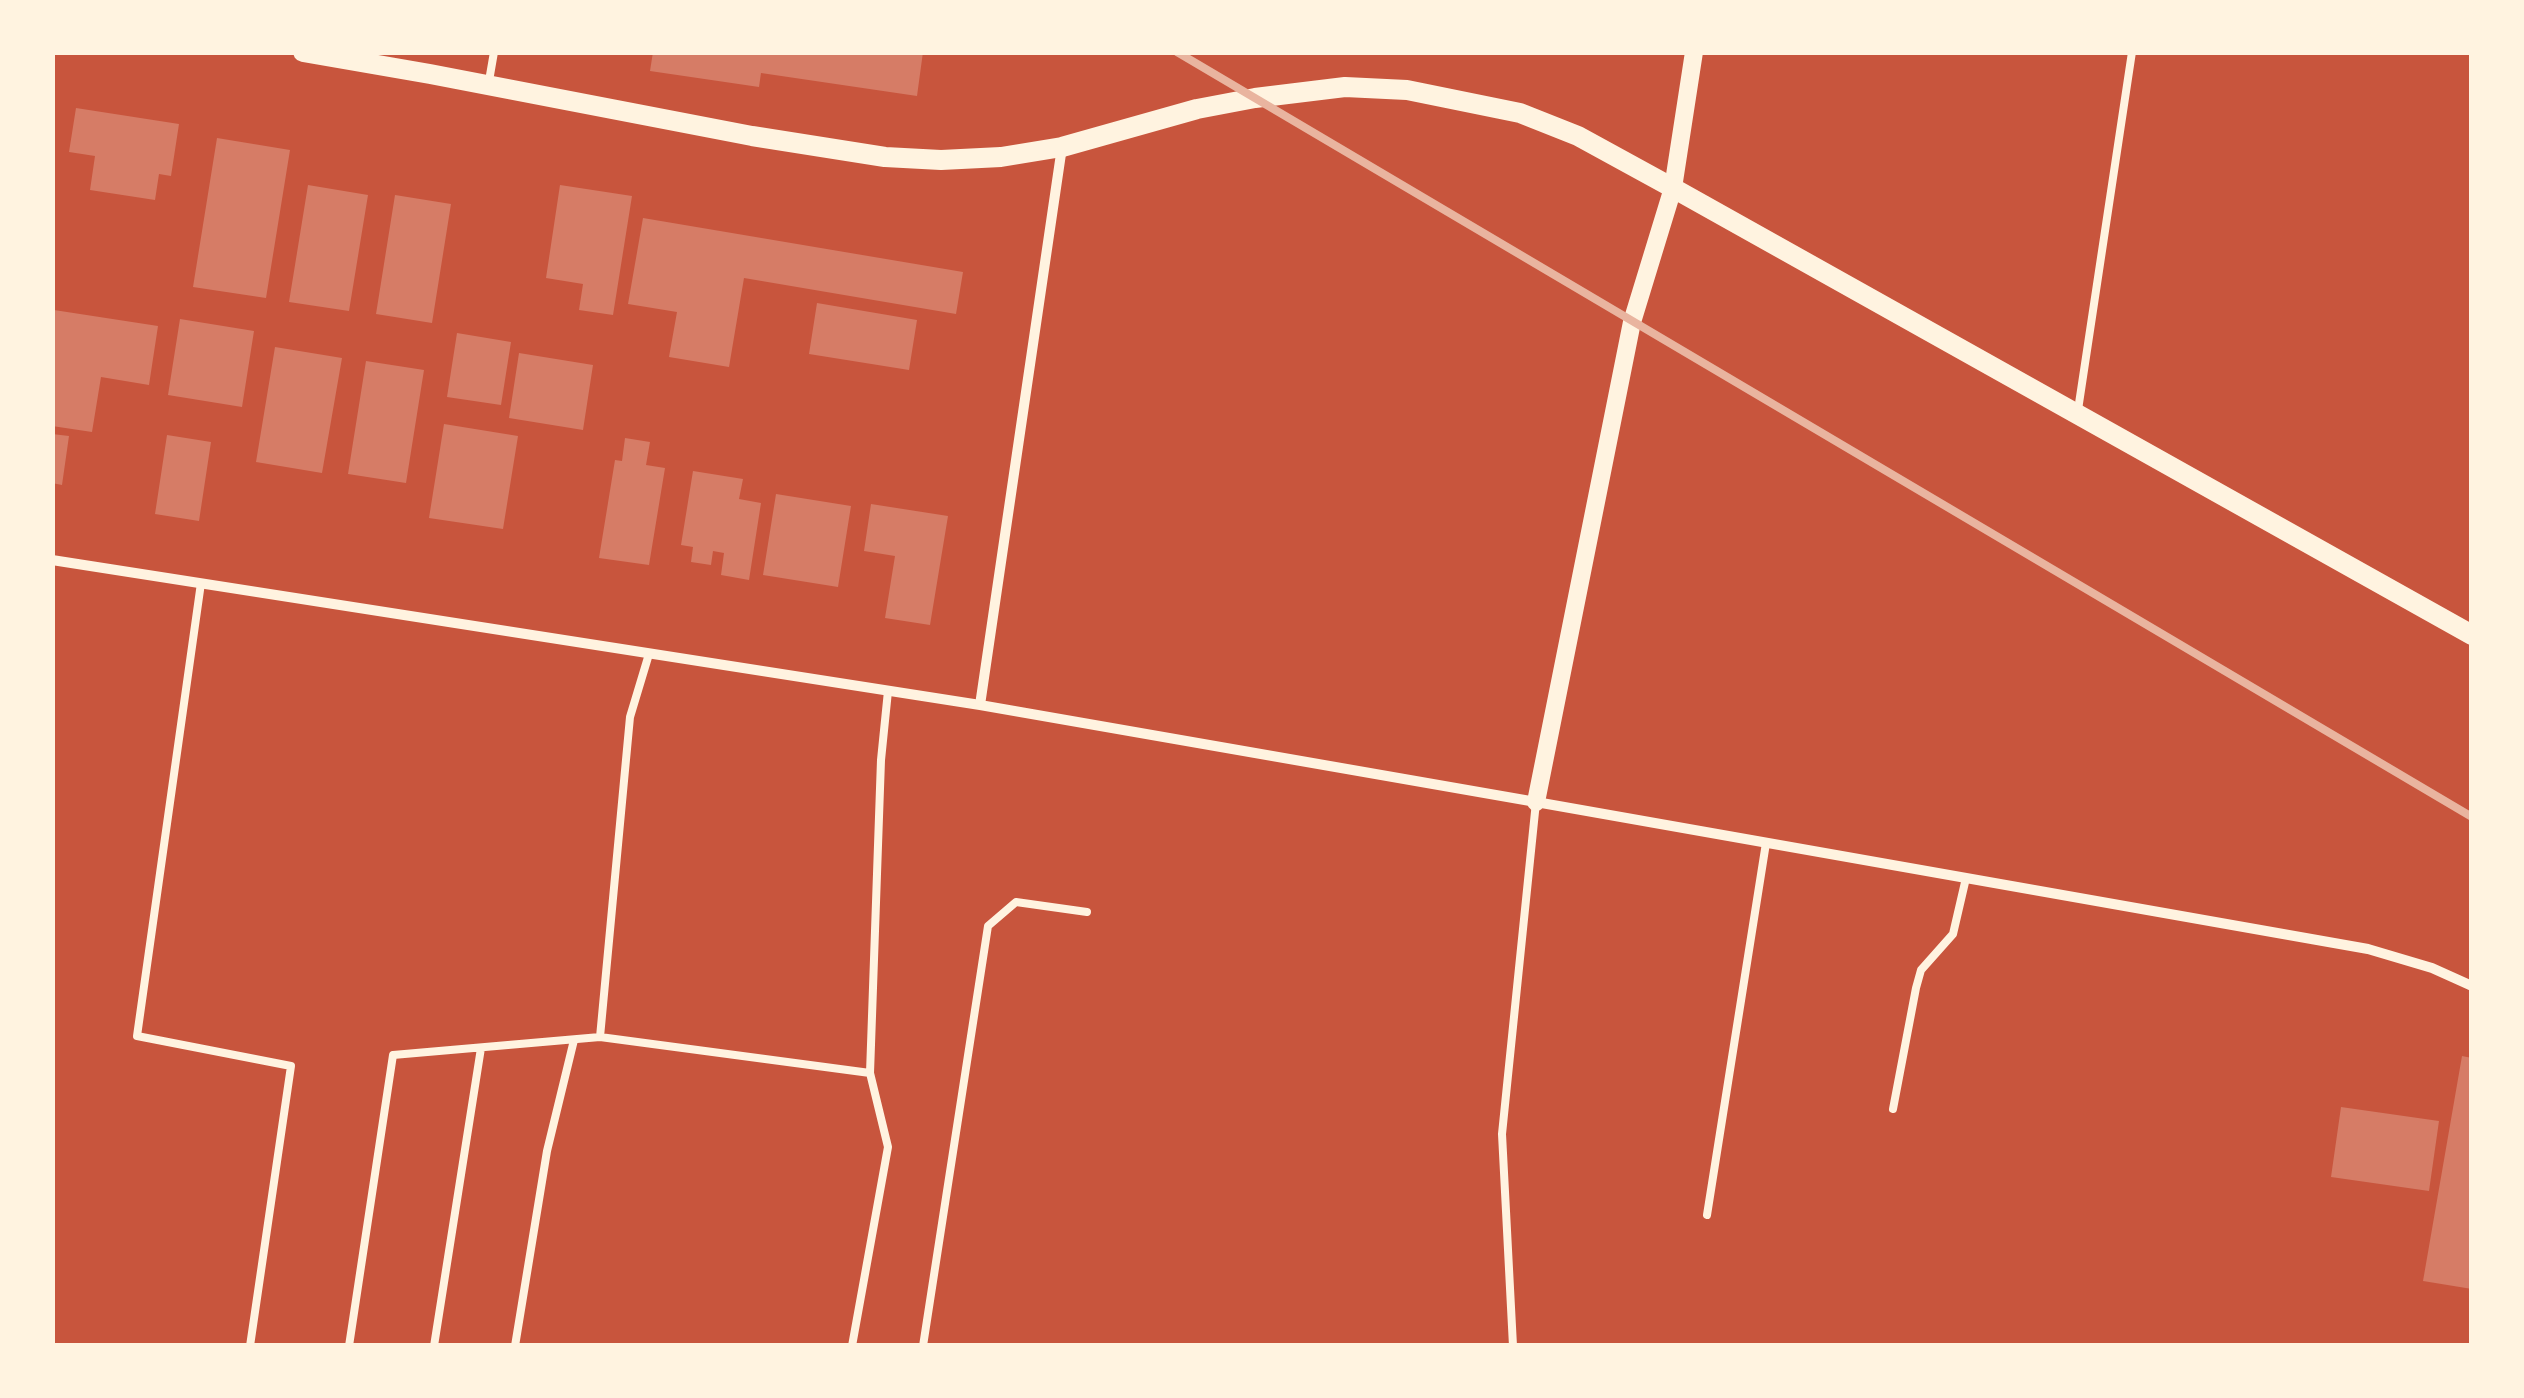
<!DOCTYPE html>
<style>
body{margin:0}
#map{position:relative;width:2524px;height:1398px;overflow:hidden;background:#c8553d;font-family:"Source Sans 3",sans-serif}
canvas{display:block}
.frame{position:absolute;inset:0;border:55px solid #fff3e0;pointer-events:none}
</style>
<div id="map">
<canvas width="2524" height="1398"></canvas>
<div class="frame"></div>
</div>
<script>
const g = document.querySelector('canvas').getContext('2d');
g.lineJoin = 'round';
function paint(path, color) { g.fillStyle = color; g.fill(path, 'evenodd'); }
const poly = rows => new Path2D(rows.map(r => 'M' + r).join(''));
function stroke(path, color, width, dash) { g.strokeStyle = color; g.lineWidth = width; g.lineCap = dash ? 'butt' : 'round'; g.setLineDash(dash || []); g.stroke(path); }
const building = poly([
 [653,52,923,52,917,96,761,73,759,87,650,71],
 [76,108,179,124,171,176,159,174,155,200,90,190,95,156,69,152],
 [217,138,290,150,266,298,193,287],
 [308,185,368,195,349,311,289,302],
 [560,185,632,196,613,315,579,310,583,284,546,278],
 [395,195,451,204,432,323,376,314],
 [643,218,963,272,956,314,744,278,729,367,669,357,677,312,628,304],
 [817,303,917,320,909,370,809,354],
 [54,310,158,326,149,385,101,377,92,432,52,426],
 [180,319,254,331,242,407,168,395],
 [457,333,511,342,501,405,447,397],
 [275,347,342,358,322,473,256,462],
 [519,353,593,365,583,430,509,418],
 [366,361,424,370,406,483,348,474],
 [444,424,518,436,503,529,429,518],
 [52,434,69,436,62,485,52,483],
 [167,435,211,442,199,521,155,514],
 [625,438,650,442,646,465,665,468,649,565,599,558,615,460,622,461],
 [693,471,743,479,739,499,761,503,749,580,721,575,724,553,713,551,711,565,691,562,693,547,681,545],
 [776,494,851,506,838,587,763,575],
 [871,504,948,516,930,625,885,618,895,556,864,551],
 [2462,1056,2472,1058,2472,1289,2423,1281],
 [2341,1107,2439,1121,2429,1191,2331,1177]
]);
const service = poly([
 [489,81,494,52],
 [2078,410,2132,52],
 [201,583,137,1036,291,1066,250,1346],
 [649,654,630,717,600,1037,870,1073,881,760,888,691],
 [1893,1109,1916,988,1921,970,1953,934,1966,878],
 [1707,1215,1766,843],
 [349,1346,393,1055,600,1037],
 [434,1346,481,1048],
 [515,1346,547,1151,574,1040],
 [852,1346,888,1147,870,1073],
 [923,1346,988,926,1016,902,1087,912],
 [1513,1346,1502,1134,1536,802]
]);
const minor = poly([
 [52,560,980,705,1536,802,2368,949,2432,968,2472,986],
 [980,705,1062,147]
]);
const tertiary = poly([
 [1536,802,1632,322,1673,188,1694,52]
]);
const secondary = poly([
 [303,52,430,74,752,136,885,157,941,160,1001,157,1062,147,1197,109,1255,98,1345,87,1407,90,1520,113,1578,136,1673,188,2472,635]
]);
const rail = poly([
 [1177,52,2472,817]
]);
paint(building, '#d67c66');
stroke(service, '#fff3e0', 8);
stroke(minor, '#fff3e0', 10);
stroke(tertiary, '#fff3e0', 18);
stroke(secondary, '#fff3e0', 20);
stroke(rail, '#e9b49f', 8);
</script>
